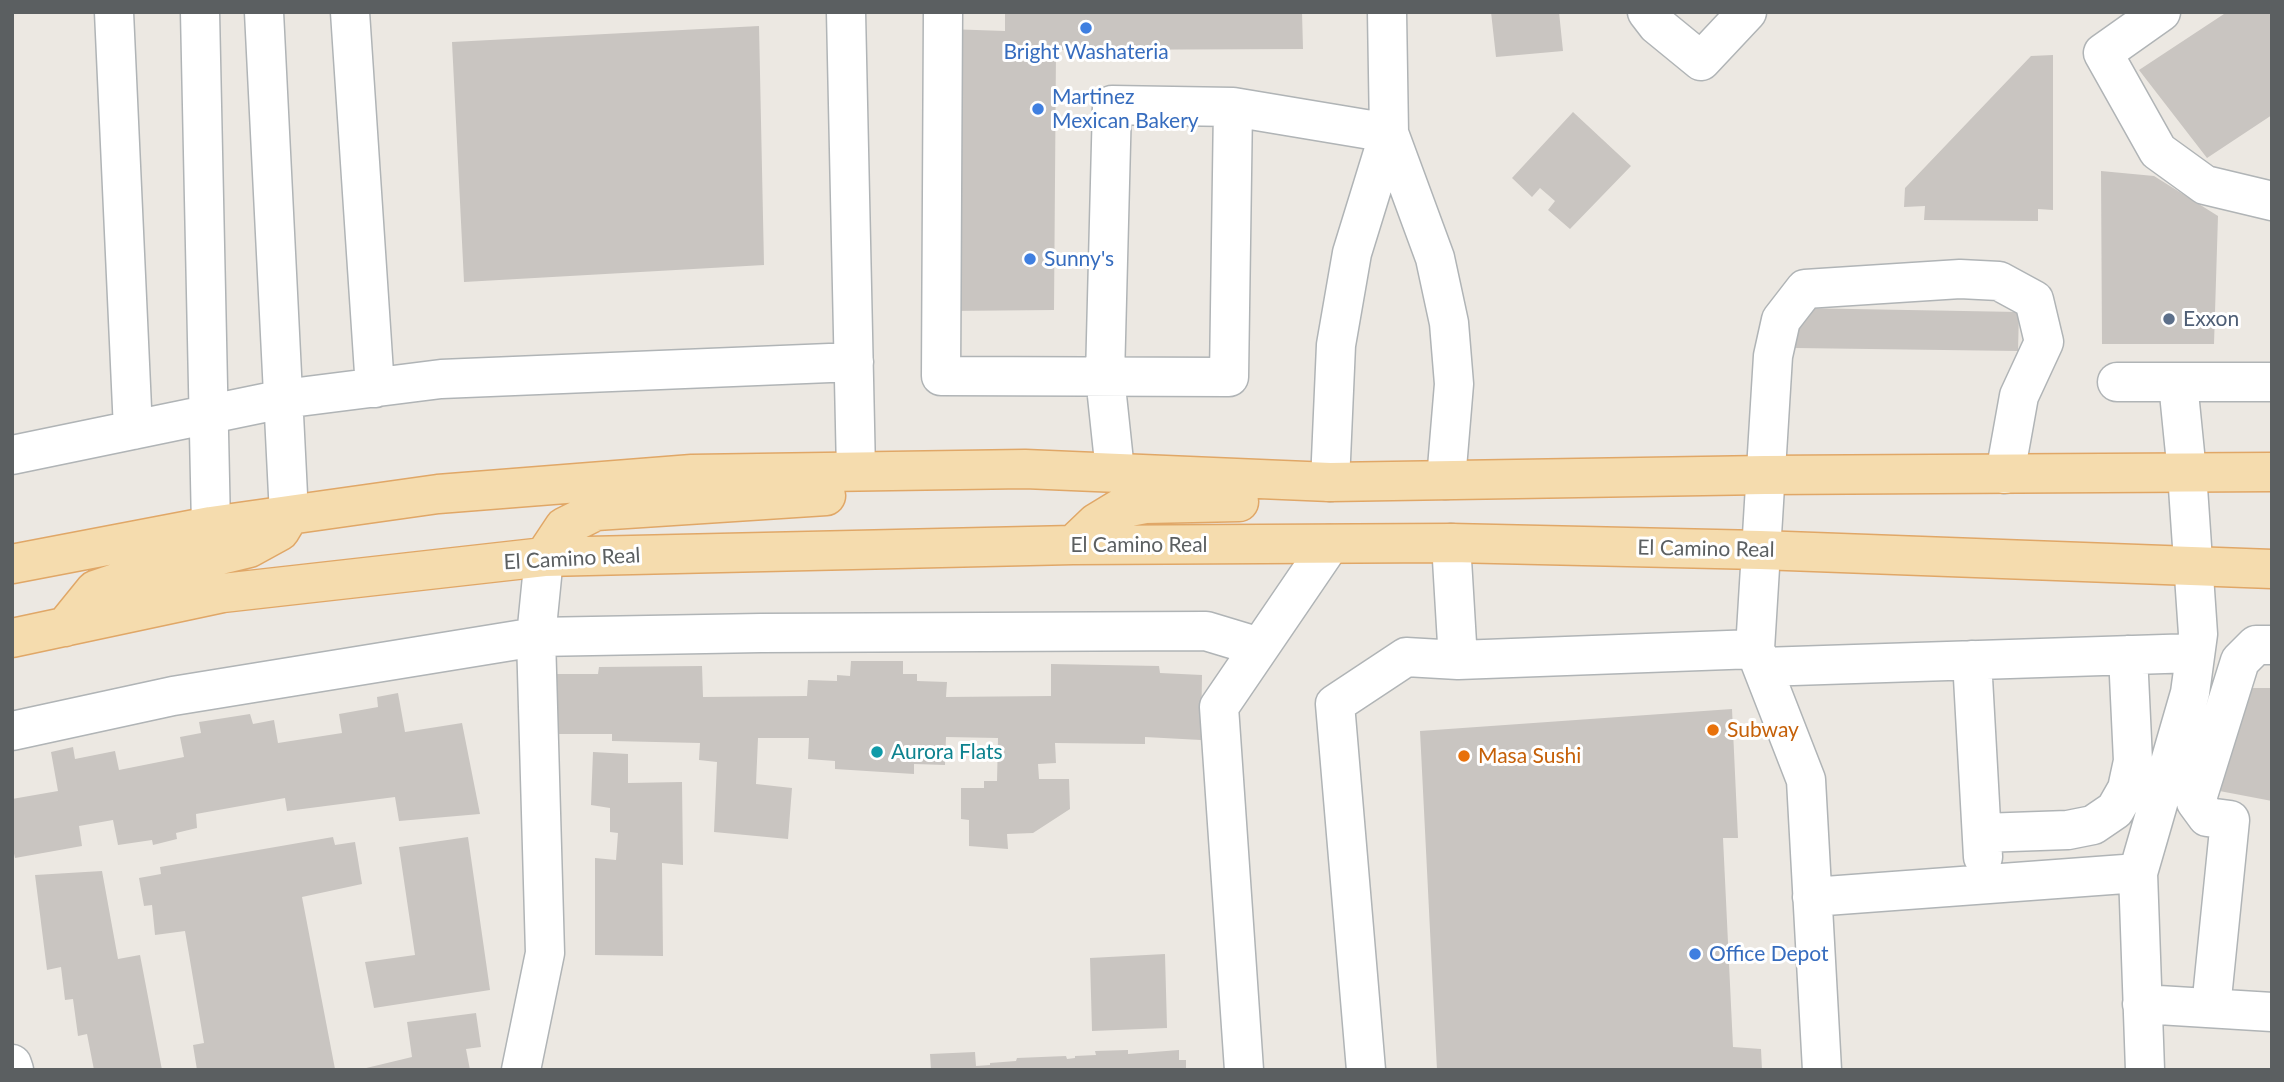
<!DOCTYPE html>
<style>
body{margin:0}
#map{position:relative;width:2284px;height:1082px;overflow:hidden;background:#ece8e2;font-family:Lato,sans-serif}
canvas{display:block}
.frame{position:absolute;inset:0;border:14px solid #5b5f61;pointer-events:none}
</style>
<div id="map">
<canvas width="2284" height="1082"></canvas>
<div class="frame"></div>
</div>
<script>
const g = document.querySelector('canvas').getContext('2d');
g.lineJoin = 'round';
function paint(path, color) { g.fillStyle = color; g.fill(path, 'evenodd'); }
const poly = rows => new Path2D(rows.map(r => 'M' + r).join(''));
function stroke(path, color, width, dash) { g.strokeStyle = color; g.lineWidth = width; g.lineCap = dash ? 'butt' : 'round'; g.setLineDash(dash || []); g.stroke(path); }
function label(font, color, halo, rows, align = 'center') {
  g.font = font + ' Lato,sans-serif'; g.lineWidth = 6; g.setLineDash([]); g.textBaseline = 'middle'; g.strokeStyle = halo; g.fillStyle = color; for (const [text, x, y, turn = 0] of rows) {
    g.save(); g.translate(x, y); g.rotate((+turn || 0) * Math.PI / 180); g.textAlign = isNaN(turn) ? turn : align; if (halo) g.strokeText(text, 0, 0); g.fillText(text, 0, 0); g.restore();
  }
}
const building = poly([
 [1005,12,1302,12,1303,49,1056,50,1054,310,945,311,947,29,1005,31],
 [1491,12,1559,12,1563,51,1496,57],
 [2227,12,2272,12,2272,115,2207,158,2139,70],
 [759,26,764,265,464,282,452,42],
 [2053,55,2053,210,2038,209,2038,221,1924,220,1925,206,1904,207,1905,188,2031,56],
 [1573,112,1631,166,1570,229,1548,210,1555,201,1540,188,1532,197,1512,178],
 [2101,171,2154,176,2218,216,2214,344,2102,344],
 [1797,308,2019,312,2018,351,1795,348],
 [851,661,903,661,903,674,917,674,917,681,947,682,946,697,1051,696,1051,664,1159,666,1160,673,1202,675,1201,740,1145,737,1145,744,1055,743,1056,763,1038,764,1039,779,1069,779,1070,809,1033,833,1007,834,1008,849,969,846,969,820,961,819,961,788,984,788,984,781,997,781,998,738,946,737,945,765,914,764,914,774,835,769,835,761,808,759,809,738,758,738,756,784,792,788,788,839,714,832,717,762,699,760,700,743,612,741,612,734,557,734,554,674,598,674,599,667,702,666,703,697,807,696,808,680,837,681,837,675,850,676],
 [2241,688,2272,688,2272,801,2209,789],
 [398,693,405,732,462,723,480,814,399,821,395,797,287,811,285,798,196,814,197,828,176,833,177,839,153,845,152,840,118,845,113,820,79,826,82,846,15,858,12,845,12,799,58,791,51,752,73,747,75,759,115,751,119,770,184,757,180,737,201,733,199,722,250,714,253,724,274,720,278,743,342,733,339,714,378,707,377,697],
 [1732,709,1738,838,1723,838,1733,1047,1761,1049,1762,1070,1437,1070,1420,731],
 [593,752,628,754,628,783,682,782,683,865,662,863,663,956,595,955,595,858,616,860,618,833,610,832,610,808,591,805],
 [333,837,335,845,355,842,362,884,302,897,335,1069,197,1070,193,1045,204,1043,185,931,155,935,152,905,144,906,139,878,161,874,160,867],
 [468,837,490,990,374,1008,365,962,415,955,399,847],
 [102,871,118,959,140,955,162,1070,94,1070,87,1034,78,1036,73,999,65,1000,61,967,47,970,35,875],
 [1165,954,1167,1028,1092,1031,1090,958],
 [476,1013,481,1047,466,1049,470,1070,358,1070,412,1057,407,1022],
 [1128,1050,1128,1054,1179,1050,1179,1060,1186,1060,1186,1070,931,1070,930,1054,975,1052,976,1066,990,1065,990,1063,1016,1061,1017,1058,1066,1056,1067,1059,1075,1058,1075,1056,1096,1055,1095,1051]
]);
const minor = poly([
 [114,12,133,430],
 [200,12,211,526],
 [264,12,289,515],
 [350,12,375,388],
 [846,12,856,471],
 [943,12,941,376,1229,377,1233,107],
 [1647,12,1657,25,1701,61,1747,12],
 [2161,12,2103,53,2158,151,2205,185,2272,201],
 [1389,133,1435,258,1449,323,1454,384,1446,480],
 [2117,382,2272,382],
 [12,455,283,399,441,379,854,362],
 [1115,471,1105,377,1112,105,1233,107,1389,133],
 [1330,482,1336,345,1352,253,1389,133,1387,12],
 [1451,543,1458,660,1755,649],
 [1972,660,1983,857],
 [1762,667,2195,653],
 [12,731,173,696,536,637,761,633,1206,631,1259,647],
 [1982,833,2068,830,2093,825,2115,810,2127,789,2133,761,2128,655],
 [1812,897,2138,873],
 [2142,1004,2272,1012],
 [2211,1008,2230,820,2207,817,2196,802,2240,661,2256,645,2272,645],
 [12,1064,14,1070],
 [521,1070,545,953,536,637,544,557],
 [1244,1070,1219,707,1330,544],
 [1366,1070,1335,704,1406,657,1458,660],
 [1822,1070,1806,780,1755,649,1773,356,1781,320,1805,289,1960,279,1999,281,2034,300,2044,342,2019,396,2005,474],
 [2145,1070,2138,873,2190,693,2198,634,2187,473,2178,383]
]);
const major = poly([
 [1073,545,1096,523,1119,509,1145,504,1239,502],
 [544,557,564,527,596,511,826,496],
 [12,564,211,526,438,494,692,474,1025,469,1330,482,1765,475,2272,472],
 [65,627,95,590,142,574,249,548,280,531,289,516],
 [12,638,223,593,544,557,1073,545,1451,543,1760,550,2272,569]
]);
const markers = [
 [1086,28,7,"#3f7fe0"],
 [1038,109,7,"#3f7fe0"],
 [1030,259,7,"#3f7fe0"],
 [2169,319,7,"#5c6f8a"],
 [1713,730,7,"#e8710a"],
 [877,752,7,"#0f9aa8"],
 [1464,756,7,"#e8710a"],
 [1695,954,7,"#3f7fe0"]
];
const shopNames = [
 ["Bright Washateria",1086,52,"center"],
 ["Martinez",1052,97],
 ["Mexican Bakery",1052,121],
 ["Sunny's",1044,259],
 ["Office Depot",1709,954]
];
const serviceNames = [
 ["Exxon",2183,319]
];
const streetNames = [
 ["El Camino Real",1139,545],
 ["El Camino Real",1706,549,1],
 ["El Camino Real",572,559,-3]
];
const foodNames = [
 ["Subway",1727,730],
 ["Masa Sushi",1478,756]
];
const cultureNames = [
 ["Aurora Flats",891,752]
];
paint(building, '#c9c5c1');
stroke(minor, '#b0b4b6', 41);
stroke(major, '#e0a767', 41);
stroke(minor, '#fff', 38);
stroke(major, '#f5dcae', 38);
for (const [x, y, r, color] of markers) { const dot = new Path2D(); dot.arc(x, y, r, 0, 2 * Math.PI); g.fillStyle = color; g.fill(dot); stroke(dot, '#fff', 2.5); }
label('21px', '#366cbe', '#fff', shopNames, 'left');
label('21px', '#4e5e75', '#fff', serviceNames, 'left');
label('21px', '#5b5f61', '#fff', streetNames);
label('21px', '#c56008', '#fff', foodNames, 'left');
label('21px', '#0d838f', '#fff', cultureNames, 'left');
</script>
